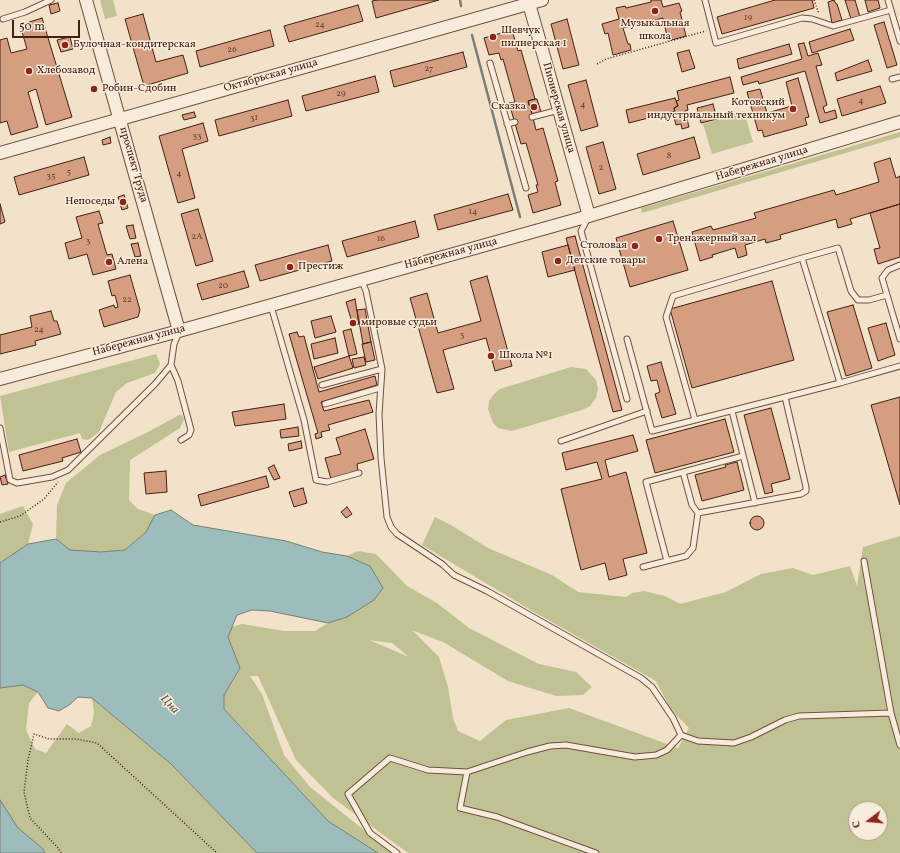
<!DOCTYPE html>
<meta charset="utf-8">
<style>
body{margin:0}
#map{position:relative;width:900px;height:853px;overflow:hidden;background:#f2e2c9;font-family:Vollkorn,serif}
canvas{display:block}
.north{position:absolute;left:848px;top:801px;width:40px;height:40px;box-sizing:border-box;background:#f7ecdc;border:1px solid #af9a8b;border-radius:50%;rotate:254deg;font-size:11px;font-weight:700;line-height:16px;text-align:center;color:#442012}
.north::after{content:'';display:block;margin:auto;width:14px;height:18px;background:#8f2418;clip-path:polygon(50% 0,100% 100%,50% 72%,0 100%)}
.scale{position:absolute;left:12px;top:20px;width:68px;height:18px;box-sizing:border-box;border:2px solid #442012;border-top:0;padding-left:5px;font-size:12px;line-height:14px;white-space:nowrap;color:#442012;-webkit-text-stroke:3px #f7ecdc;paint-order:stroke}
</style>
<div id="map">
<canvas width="900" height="853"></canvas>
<div class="north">С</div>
<div class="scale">50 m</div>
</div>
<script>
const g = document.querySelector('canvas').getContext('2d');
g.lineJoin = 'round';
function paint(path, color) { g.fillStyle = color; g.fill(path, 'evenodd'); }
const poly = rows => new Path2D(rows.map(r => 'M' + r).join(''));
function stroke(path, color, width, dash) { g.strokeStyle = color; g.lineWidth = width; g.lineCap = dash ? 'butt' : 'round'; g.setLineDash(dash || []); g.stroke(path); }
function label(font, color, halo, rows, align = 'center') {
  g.font = font + ' Vollkorn,serif'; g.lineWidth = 3; g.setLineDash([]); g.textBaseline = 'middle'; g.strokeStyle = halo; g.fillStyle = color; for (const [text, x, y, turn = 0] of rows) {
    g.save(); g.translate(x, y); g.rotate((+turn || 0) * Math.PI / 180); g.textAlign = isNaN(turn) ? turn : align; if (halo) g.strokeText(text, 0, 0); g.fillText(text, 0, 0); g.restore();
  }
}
const green = poly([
 [100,0,113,0,117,16,105,19],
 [744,111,753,142,712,154,703,124],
 [900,132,900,137,642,213,641,208],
 [156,354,160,364,155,373,127,383,116,392,99,432,88,440,82,439,80,433,9,452,0,396],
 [571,367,586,369,596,380,598,389,596,398,590,406,582,410,512,431,498,428,493,423,488,409,489,401,494,394,500,389],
 [181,414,184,419,180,428,130,460,129,500,138,509,155,515,146,532,125,550,101,552,70,550,56,539,57,505,66,483,100,455,148,432],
 [23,506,33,524,28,544,0,563,0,514],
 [435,517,451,525,488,548,552,575,578,592,626,597,632,593,644,591,665,596,680,604,726,592,761,574,793,568,813,575,850,566,857,586,863,547,900,536,900,853,408,853,333,798,296,760,258,676,250,676,262,694,284,755,310,787,393,853,378,853,328,821,224,709,224,695,240,668,228,637,232,627,242,624,284,631,315,631,328,623,347,617,374,600,370,566,347,556,358,551,376,554,407,586,437,603,469,628,539,664,576,672,592,687,583,695,557,696,530,688,508,681,443,642,412,630,439,657,448,687,453,718,458,731,480,741,506,720,569,708,678,748,689,728,671,710,656,681,534,612,422,545],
 [369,640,392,643,409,657],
 [856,809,880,809,880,833,856,833],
 [23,685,38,692,29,703,26,730,35,749,46,753,67,724,79,733,91,726,94,713,92,698,171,764,257,853,45,853,42,848,18,828,0,800,0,688]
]);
const water = poly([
 [171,510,193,525,286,541,322,552,347,556,370,566,383,588,374,600,347,617,328,623,270,611,252,610,237,615,228,637,240,668,224,695,224,709,328,821,378,853,257,853,171,764,92,698,78,697,69,705,59,711,48,708,38,692,23,685,0,688,0,563,28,544,56,539,70,550,101,552,125,550,146,532,155,515,171,510],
 [0,800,18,828,42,848,45,853,0,853,0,800]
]);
const stream = poly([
 [460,0,461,6],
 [472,35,520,217]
]);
const building = poly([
 [377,0,439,0,376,18,372,1,377,0],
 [651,0,661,0,663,7,679,3,682,11,680,12,686,36,668,41,663,18,623,28,628,44,630,44,631,50,613,55,608,33,605,34,602,24,619,19,616,8,625,6,626,8,651,2,651,0],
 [775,0,812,0,814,8,722,34,717,17,775,0],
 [834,0,836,4,837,4,842,20,832,23,828,2,834,0],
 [845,0,855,0,860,17,851,19,845,0],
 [865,0,878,0,880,8,868,12,865,0],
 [58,3,60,11,51,14,49,5,58,3],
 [358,5,363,21,289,42,284,26,358,5],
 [143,14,156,62,183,55,188,73,144,86,125,19,143,14],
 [42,18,72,117,46,125,36,89,28,92,38,127,11,135,7,121,0,123,0,40,7,38,11,53,27,49,20,25,42,18],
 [567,19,579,65,563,69,551,24,567,19],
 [884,22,897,65,887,68,874,25,884,22],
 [850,29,854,40,812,53,809,42,850,29],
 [270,30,274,46,200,67,196,51,270,30],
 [512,30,518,51,521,50,535,99,528,101,532,114,536,130,543,128,558,181,555,182,561,205,533,213,528,195,538,192,536,185,538,185,526,143,521,144,509,103,515,102,503,59,501,60,499,53,489,55,484,38,512,30],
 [70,37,73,49,61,52,57,40,70,37],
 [804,43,808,56,818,53,822,65,816,66,827,105,823,107,825,113,835,110,837,118,820,123,805,71,759,84,758,81,743,85,741,77,802,59,798,44,804,43],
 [789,44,792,54,739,69,737,59,789,44],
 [689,50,695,68,682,72,677,53,689,50],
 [463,52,467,67,394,87,390,71,463,52],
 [868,60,872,71,837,81,835,73,868,60],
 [375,76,379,92,306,111,302,96,375,76],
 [730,77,734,93,687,105,688,110,685,111,689,127,682,129,681,124,676,125,673,114,675,113,674,108,678,106,676,101,679,100,677,91,730,77],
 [798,78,809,117,805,118,807,125,764,137,762,130,758,131,747,92,760,89,767,113,792,106,786,82,798,78],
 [586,80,598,126,581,131,568,85,586,80],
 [880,86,886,103,842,116,837,99,880,86],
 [675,98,678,106,674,108,675,111,629,123,626,110,675,98],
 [535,99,537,99,541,112,532,114,528,101,535,99],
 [288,100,292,116,219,136,215,120,288,100],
 [713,104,717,119,701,123,697,108,713,104],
 [194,112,196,117,184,120,182,115,194,112],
 [203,123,208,141,182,149,195,198,178,203,159,136,203,123],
 [110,137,111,143,103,145,102,140,110,137],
 [694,137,700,158,643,175,637,154,694,137],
 [603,142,616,189,599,194,586,147,603,142],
 [84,157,89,175,19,195,14,177,84,157],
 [890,158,896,178,900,176,900,204,850,219,852,224,838,228,836,219,780,235,781,239,766,243,765,239,745,245,747,255,738,258,735,248,712,255,713,257,700,261,692,232,711,226,713,230,756,218,754,213,834,190,836,195,879,182,874,163,890,158],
 [508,194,513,210,438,230,434,215,508,194],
 [124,195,128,208,122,210,118,197,124,195],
 [0,204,5,222,0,224,0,204],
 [900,204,900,257,878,264,874,249,880,248,870,213,900,204],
 [198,209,213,261,196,266,181,214,198,209],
 [99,211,103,223,98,224,107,255,112,254,116,269,93,275,87,254,69,259,65,243,82,238,76,217,99,211],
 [415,221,419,237,347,257,342,241,415,221],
 [673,221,688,270,630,287,616,238,673,221],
 [133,225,136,238,130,239,126,226,133,225],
 [575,236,622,410,613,412,566,238,575,236],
 [138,243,141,256,135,257,131,244,138,243],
 [328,245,332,261,260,281,255,265,328,245],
 [568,245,575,270,548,277,542,252,568,245],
 [244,271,249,287,202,300,197,284,244,271],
 [130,275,140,310,138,317,104,327,99,310,114,305,115,308,118,307,115,295,112,296,108,281,130,275],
 [487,276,512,366,495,371,486,338,443,350,454,389,437,393,410,298,427,293,438,333,481,321,470,281,487,276],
 [772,281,794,360,692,388,670,309,772,281],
 [355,299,359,324,353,326,346,302,355,299],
 [853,305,872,368,846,376,827,312,853,305],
 [365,309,371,342,363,344,357,310,365,309],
 [51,311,54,321,57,321,61,334,35,341,36,345,0,354,0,335,32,327,30,316,51,311],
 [331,316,336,332,315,338,311,321,331,316],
 [886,323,895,355,878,361,868,328,886,323],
 [351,329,357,354,349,356,343,331,351,329],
 [297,332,299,337,304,336,319,392,375,376,377,385,321,402,324,411,369,400,373,412,328,425,330,430,321,432,322,437,316,439,315,434,318,433,289,334,297,332],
 [335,338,338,353,314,359,311,344,335,338],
 [371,342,375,360,366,362,362,344,371,342],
 [349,356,353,368,318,379,314,367,349,356],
 [364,357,366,365,354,368,352,359,364,357],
 [661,362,676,414,662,418,655,394,660,392,657,380,651,381,647,366,661,362],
 [900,397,900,505,871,405,900,397],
 [284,404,286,419,235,426,232,412,284,404],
 [771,408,790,479,771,484,773,492,765,494,744,415,771,408],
 [725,419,734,452,655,473,646,440,725,419],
 [298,427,299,436,281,438,280,430,298,427],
 [365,429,374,459,357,464,358,471,331,479,325,458,341,454,336,438,365,429],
 [633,435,638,451,605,460,609,477,626,472,647,553,623,559,627,575,609,580,605,563,581,570,561,489,602,479,597,462,566,470,562,453,633,435],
 [77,439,81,452,62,458,63,461,23,471,19,455,77,439],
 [301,441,302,448,289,451,288,444,301,441],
 [737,462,744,490,702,501,695,475,726,467,725,465,737,462],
 [274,465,280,478,274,480,268,468,274,465],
 [166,471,167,492,146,494,144,473,166,471],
 [5,475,8,484,2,485,0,477,5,475],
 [266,476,269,487,201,506,198,495,266,476],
 [303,488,307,503,294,507,289,492,303,488],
 [347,507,352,514,346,518,341,512,347,507],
 '750 523a7 7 0 1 1 14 0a7 7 0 1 1-14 0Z'
]);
const path = poly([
 [814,0,819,14],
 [597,64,606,59,706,31],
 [0,522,20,516,44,499,58,482],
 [61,853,59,849,30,818,24,792,28,760,34,734,49,739,76,739,97,743,217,853]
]);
const service = poly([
 [705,0,716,43,802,18,812,19,833,26,891,10],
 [888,0,900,41],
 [3,19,25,12,51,0],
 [490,63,526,188],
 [892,79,900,77],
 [532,117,559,110],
 [507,124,515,122],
 [588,218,581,231,627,399],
 [361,279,366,291,382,369,379,414,381,458,387,517,391,527,397,534,442,564,454,575,487,591,641,678,652,687,673,718,681,735],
 [887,295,900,339],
 [271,306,304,420,316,480,327,482,359,473],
 [627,339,652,431,840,383,802,258,838,248,851,291,858,300,869,300,887,295,882,278,888,270,900,265],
 [171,365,178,381,191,430,189,435,181,440],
 [840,383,900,366],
 [322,385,382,369],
 [325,404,380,388],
 [732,411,755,503],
 [695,420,666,317,673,296,802,258],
 [0,428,10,480,17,483,52,477,68,470,155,384,171,365,174,344,179,332],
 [561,441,647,411],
 [683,472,692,505,698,513],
 [667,561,646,482,743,456],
 [864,561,891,713,900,745],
 [643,567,686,556,693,548,698,513,801,494,806,491,806,487,785,397],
 [467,772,460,808,497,817,596,853],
 [397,853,370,833,348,794,390,758,428,770,467,772,527,752,550,746,566,745,635,757,656,755,667,750,681,735,698,741,734,743,751,737,785,720,799,716,891,713]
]);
const tertiary = poly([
 [86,0,179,331],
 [528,0,589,216],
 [0,153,542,0],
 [0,379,179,331,589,216,900,122]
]);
const markers = [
 [655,11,4,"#8f2418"],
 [493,37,4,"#8f2418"],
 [65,45,4,"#8f2418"],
 [29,71,4,"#8f2418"],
 [94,89,4,"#8f2418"],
 [534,107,4,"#8f2418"],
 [793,109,4,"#8f2418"],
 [123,202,4,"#8f2418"],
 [659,239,4,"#8f2418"],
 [635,246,4,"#8f2418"],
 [558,261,4,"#8f2418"],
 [109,262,4,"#8f2418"],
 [290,267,4,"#8f2418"],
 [353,323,4,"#8f2418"],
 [491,356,4,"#8f2418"]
];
const numberNames = [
 ["19",748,18],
 ["24",320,25],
 ["26",232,50],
 ["27",429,69],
 ["29",341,94],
 ["4",861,101],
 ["4",583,105],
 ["31",254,118],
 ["33",197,136],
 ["8",669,156],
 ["2",601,168],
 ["5",69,172],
 ["4",179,174],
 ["35",51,176],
 ["14",473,212],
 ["2А",197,237],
 ["16",381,239],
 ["3",88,241],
 ["20",223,286],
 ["22",127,300],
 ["24",39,330],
 ["3",462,335]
];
const poiNames = [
 ["Музыкальная",655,24,"center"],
 ["школа",655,37,"center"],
 ["Шевчук",501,31],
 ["пилнерская 1",501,44],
 ["Булочная-кондитерская",73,45],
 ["Хлебозавод",37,71],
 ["Робин-Сдобин",102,89],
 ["Котовский",785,103,"right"],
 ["индустриальный техникум",785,116,"right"],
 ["Сказка",526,107,"right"],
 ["Непоседы",115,202,"right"],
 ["Тренажерный зал",667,239],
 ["Столовая",627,246,"right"],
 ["Детские товары",566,261],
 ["Алена",117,262],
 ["Престиж",298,267],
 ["мировые судьи",361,323],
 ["Школа №1",499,356]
];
const streetNames = [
 ["Октябрьская улица",271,76,-16],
 ["Пионерская улица",558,108,74],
 ["Набережная улица",762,164,-17],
 ["проспект Труда",133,165,74],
 ["Набережная улица",451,254,-15],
 ["Набережная улица",139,341,-15]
];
const waterNames = [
 ["Цна",169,705,47]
];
paint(green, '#c0c293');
paint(water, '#9cbdbc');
stroke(water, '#797e78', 1);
stroke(stream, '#797e78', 2.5);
paint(building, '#d59e81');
stroke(building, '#442012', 1);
stroke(service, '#705040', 7);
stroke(tertiary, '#705040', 14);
stroke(path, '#442012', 1.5, [1, 2]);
stroke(service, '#f7ecdc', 5);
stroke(tertiary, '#f7ecdc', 12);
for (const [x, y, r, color] of markers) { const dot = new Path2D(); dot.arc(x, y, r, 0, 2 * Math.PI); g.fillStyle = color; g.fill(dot); stroke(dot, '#f7ecdc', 1.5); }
label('9px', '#68402e', null, numberNames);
label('11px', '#442012', '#f7ecdc', poiNames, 'left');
label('11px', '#442012', '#f7ecdc', streetNames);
label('italic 12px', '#5e4f45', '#f7ecdc', waterNames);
</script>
